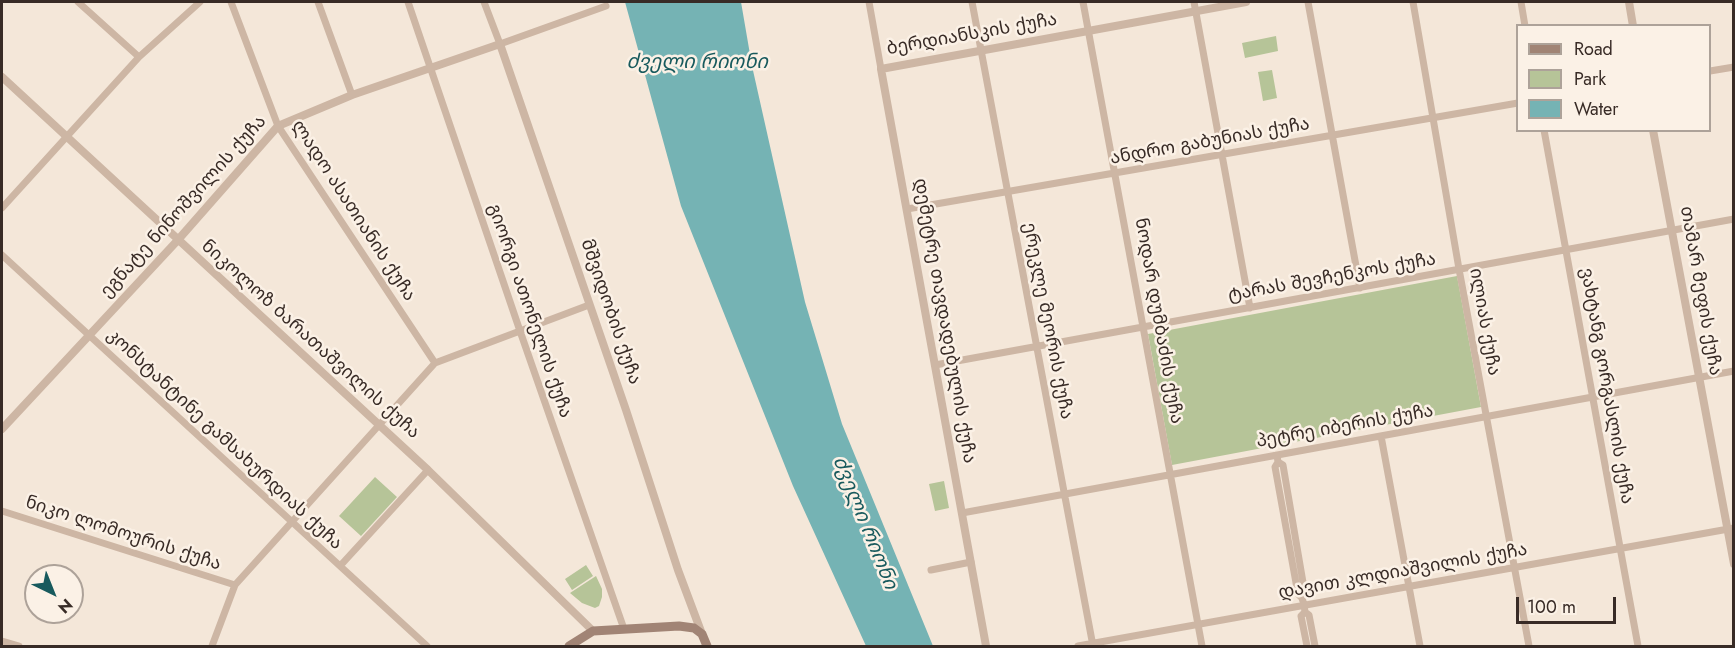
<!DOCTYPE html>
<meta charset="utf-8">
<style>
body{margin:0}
#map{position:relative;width:1735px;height:648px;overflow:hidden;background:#f4e7d9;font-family:Jost,sans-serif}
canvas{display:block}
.frame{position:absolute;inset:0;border:3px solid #382b26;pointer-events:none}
.legend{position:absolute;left:1516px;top:24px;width:195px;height:108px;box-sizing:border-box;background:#fbf1e6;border:2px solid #ada299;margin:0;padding:8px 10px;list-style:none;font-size:18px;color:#382b26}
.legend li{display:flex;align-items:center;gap:12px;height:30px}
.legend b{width:30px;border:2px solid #ada299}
.north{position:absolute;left:24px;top:564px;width:60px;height:60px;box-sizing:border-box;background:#fbf1e6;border:2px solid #ada299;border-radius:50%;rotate:137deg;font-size:16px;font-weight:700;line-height:24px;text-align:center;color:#382b26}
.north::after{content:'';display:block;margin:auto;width:21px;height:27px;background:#185a5d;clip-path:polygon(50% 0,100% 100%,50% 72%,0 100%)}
.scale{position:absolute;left:1516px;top:597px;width:100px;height:27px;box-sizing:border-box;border:3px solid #382b26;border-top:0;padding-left:8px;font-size:18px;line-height:21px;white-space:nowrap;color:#382b26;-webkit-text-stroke:4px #fbf1e6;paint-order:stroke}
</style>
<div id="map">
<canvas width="1735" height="648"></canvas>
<div class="frame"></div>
<ul class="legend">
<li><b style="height:8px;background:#a18475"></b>Road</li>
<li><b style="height:16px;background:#b6c498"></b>Park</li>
<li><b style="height:16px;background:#75b3b4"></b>Water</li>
</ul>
<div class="north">N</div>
<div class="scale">100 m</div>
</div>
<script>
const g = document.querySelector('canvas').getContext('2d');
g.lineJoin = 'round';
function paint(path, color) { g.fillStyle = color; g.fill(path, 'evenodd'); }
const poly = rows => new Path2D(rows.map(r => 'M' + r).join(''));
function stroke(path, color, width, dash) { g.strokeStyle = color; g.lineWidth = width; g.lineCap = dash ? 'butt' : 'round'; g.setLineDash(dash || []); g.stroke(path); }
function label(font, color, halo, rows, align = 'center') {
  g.font = font + ' Jost,"Noto Sans Georgian",sans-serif'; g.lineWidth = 5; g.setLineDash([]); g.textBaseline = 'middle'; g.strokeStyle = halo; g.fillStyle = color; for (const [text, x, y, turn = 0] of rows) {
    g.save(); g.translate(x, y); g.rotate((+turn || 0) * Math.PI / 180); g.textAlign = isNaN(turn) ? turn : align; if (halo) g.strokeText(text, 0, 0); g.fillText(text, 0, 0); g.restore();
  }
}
const green = poly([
 [1276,36,1278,51,1245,58,1242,43],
 [1272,70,1277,98,1263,101,1258,72],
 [1457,276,1481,407,1172,465,1148,334],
 [375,477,397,497,361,536,339,516],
 [944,481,949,508,935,511,929,484],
 [586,565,593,576,572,590,565,579],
 [596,576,602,589,602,597,599,606,595,608,582,603,570,593]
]);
const water = poly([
 [625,2,741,2,752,66,805,302,842,424,933,646,866,646,793,486,681,206]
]);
const minor = poly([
 [78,2,139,57],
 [231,2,278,126,435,363],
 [318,2,352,95],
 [408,2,520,331,624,629],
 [484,2,500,44,606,6],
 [869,2,881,69],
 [972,2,1093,646],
 [1083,2,1202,646],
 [1194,2,1250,308],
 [1308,2,1360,288],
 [1413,2,1459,269,1529,646],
 [1521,2,1525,26],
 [1710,71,1734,67],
 [1544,130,1638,646],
 [2,208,139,57,200,2],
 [907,209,1518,103],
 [2,255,427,646],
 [935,365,1734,219],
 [1381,436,1420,646],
 [1277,455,1278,462,1283,465,1305,594,1302,598,1304,605,1305,612,1309,615,1315,646],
 [1278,462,1275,467,1298,594,1302,598],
 [2,511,235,585],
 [962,513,1734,371],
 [340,566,428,470],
 [931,570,971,562],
 [1305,612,1301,616,1307,646],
 [2,641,19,646],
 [212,646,235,585,435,363,589,305],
 [1078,646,1734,528]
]);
const tertiary = poly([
 [1629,2,1633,26],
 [2,77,428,470,593,631],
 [1653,130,1734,564],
 [2,429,177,241,278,126,352,95,500,44,626,410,678,570,702,634],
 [986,646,881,69,1246,2]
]);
const secondary = poly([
 [569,646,593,631,679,626,694,628,702,634,707,646]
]);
const streetNames = [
 ["ბერდიანსკის ქუჩა",972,35,-10],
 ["ანდრო გაბუნიას ქუჩა",1210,142,-10],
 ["ეგნატე ნინოშვილის ქუჩა",184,207,-48],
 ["ლადო ასათიანის ქუჩა",353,211,57],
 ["ტარას შევჩენკოს ქუჩა",1332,278,-10],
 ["თამარ მეფის ქუჩა",1700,291,80],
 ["გიორგი ათონელის ქუჩა",529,311,71],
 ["მშვიდობის ქუჩა",610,312,71],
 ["დემეტრე თავდადებულის ქუჩა",944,321,80],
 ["ერეკლე მეორის ქუჩა",1047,321,79],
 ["ნოდარ დუმბაძის ქუჩა",1158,321,80],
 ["ილიას ქუჩა",1484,322,80],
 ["ნიკოლოზ ბარათაშვილის ქუჩა",310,340,42],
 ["ვახტანგ გორგასლის ქუჩა",1606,386,80],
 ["პეტრე იბერის ქუჩა",1345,427,-10],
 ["კონსტანტინე გამსახურდიას ქუჩა",224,440,43],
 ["ნიკო ლომოურის ქუჩა",123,534,18],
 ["დავით კლდიაშვილის ქუჩა",1403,572,-10]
];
const waterNames = [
 ["ძველი რიონი",697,63],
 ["ძველი რიონი",864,523,68]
];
paint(green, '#b6c498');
paint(water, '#75b3b4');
stroke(minor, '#cdb6a4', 7);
stroke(tertiary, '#cdb6a4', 8);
stroke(secondary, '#a18475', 9);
label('18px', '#382b26', '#fbf1e6', streetNames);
label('italic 20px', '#185a5d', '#fbf1e6', waterNames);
</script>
